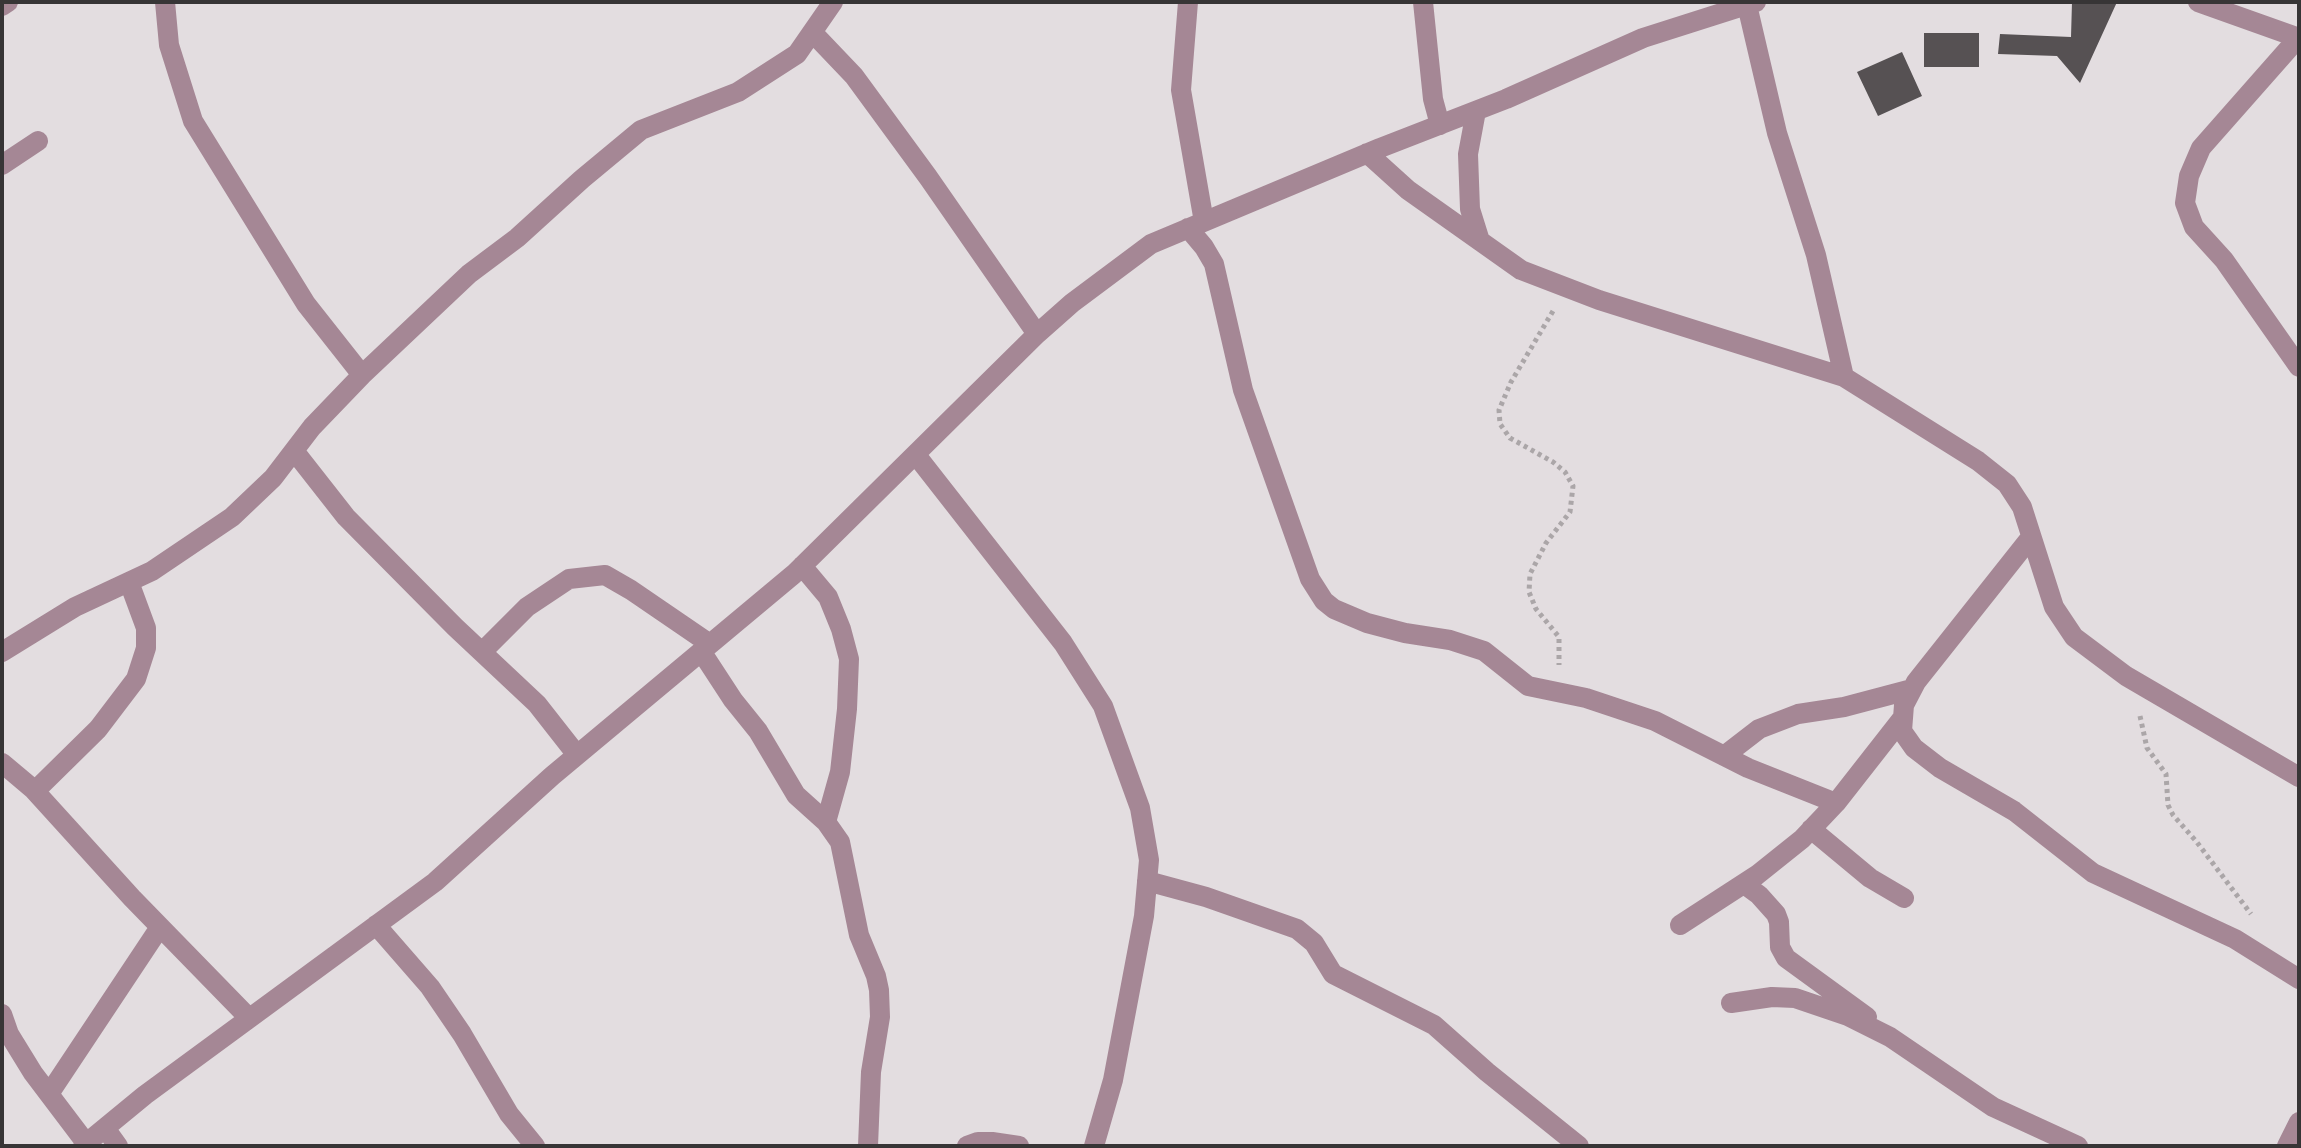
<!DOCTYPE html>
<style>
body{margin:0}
#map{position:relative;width:2301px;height:1148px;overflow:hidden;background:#e3dde0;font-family:Roboto,sans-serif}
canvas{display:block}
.frame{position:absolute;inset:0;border:4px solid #373536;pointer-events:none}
</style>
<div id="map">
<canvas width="2301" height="1148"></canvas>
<div class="frame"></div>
</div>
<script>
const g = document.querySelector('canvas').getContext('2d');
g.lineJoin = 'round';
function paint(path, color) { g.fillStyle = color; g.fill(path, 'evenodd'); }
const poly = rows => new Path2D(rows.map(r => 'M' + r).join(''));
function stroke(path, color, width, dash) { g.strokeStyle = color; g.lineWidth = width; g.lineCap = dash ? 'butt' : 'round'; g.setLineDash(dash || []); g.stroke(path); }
const building = poly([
 [2072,2,2117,2,2080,83,2057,56,1998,54,2000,34,2071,37],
 [1924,33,1979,33,1979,67,1924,67],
 [1902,52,1922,96,1878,116,1857,72]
]);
const path = poly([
 [1553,311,1511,382,1499,410,1500,424,1510,438,1553,462,1565,472,1573,486,1570,512,1546,543,1530,574,1529,592,1536,609,1559,637,1559,665],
 [2140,716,2147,748,2166,774,2168,805,2173,815,2196,841,2251,914]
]);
const minor = poly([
 [165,2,169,45,193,121,306,304,362,375],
 [1188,2,1181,90,1204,222],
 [1423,2,1433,99,1440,125],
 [2198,2,2299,38],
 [1747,5,1777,133,1816,255,1844,377],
 [2,6,8,2],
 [813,33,854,76,928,177,1037,334],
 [2298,38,2201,148,2189,176,2185,203,2194,227,2224,260,2299,367],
 [1476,111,1468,154,1470,209,1480,241],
 [1367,153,1408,190,1521,270,1599,300,1844,377,1978,461,2007,484,2022,507,2054,607,2074,637,2126,676,2299,777],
 [2,165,38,141],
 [1188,228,1204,247,1214,264,1243,390,1310,579,1324,601,1334,609,1367,623,1405,633,1450,640,1484,651,1528,686,1586,698,1655,721,1748,768,1836,803],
 [295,452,346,517,455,627,537,704,577,755],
 [916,455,1063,643,1103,706,1140,808,1149,860,1144,916,1113,1080,1094,1146],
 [2031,537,1916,682,1904,705,1902,731,1914,748,1940,768,2014,811,2093,873,2235,939,2299,979],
 [802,566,828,597,841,629,849,659,847,709,840,772,826,822],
 [701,651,733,700,758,731,796,795,826,822,840,842,859,935,876,976,879,990,880,1017,871,1072,868,1146],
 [2,652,75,607,152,571,232,517,273,478,312,427,362,375,469,274,517,238,582,179,641,130,738,92,797,54,833,2],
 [482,652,527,607,569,579,605,575,631,590,710,644],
 [1724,756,1759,729,1798,714,1844,707,1912,689],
 [2,763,33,789,132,898,249,1018],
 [35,791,98,729,136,679,146,648,146,628,129,582],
 [1811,829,1870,878,1904,898],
 [1147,881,1206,897,1297,929,1314,943,1333,974,1434,1025,1487,1072,1579,1146],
 [1744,884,1759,895,1776,914,1779,922,1780,947,1786,958,1867,1017],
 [376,925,430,987,462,1034,509,1114,535,1146],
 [1680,925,1757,875,1802,839,1836,803,1901,720],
 [1731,1003,1772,997,1795,998,1848,1016,1890,1037,1993,1107,2078,1146],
 [2,1014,9,1034,33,1073,86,1143],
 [49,1094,160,927],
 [105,1128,118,1146],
 [83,1146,145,1095,435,882,552,776,794,574,1037,334,1072,303,1151,244,1380,148,1506,99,1643,38,1756,2],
 [967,1146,978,1142,992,1142,1019,1146],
 [2287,1146,2299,1122]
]);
paint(building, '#565153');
stroke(path, '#aba6a8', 5, [4, 4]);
stroke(minor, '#a58795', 20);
</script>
